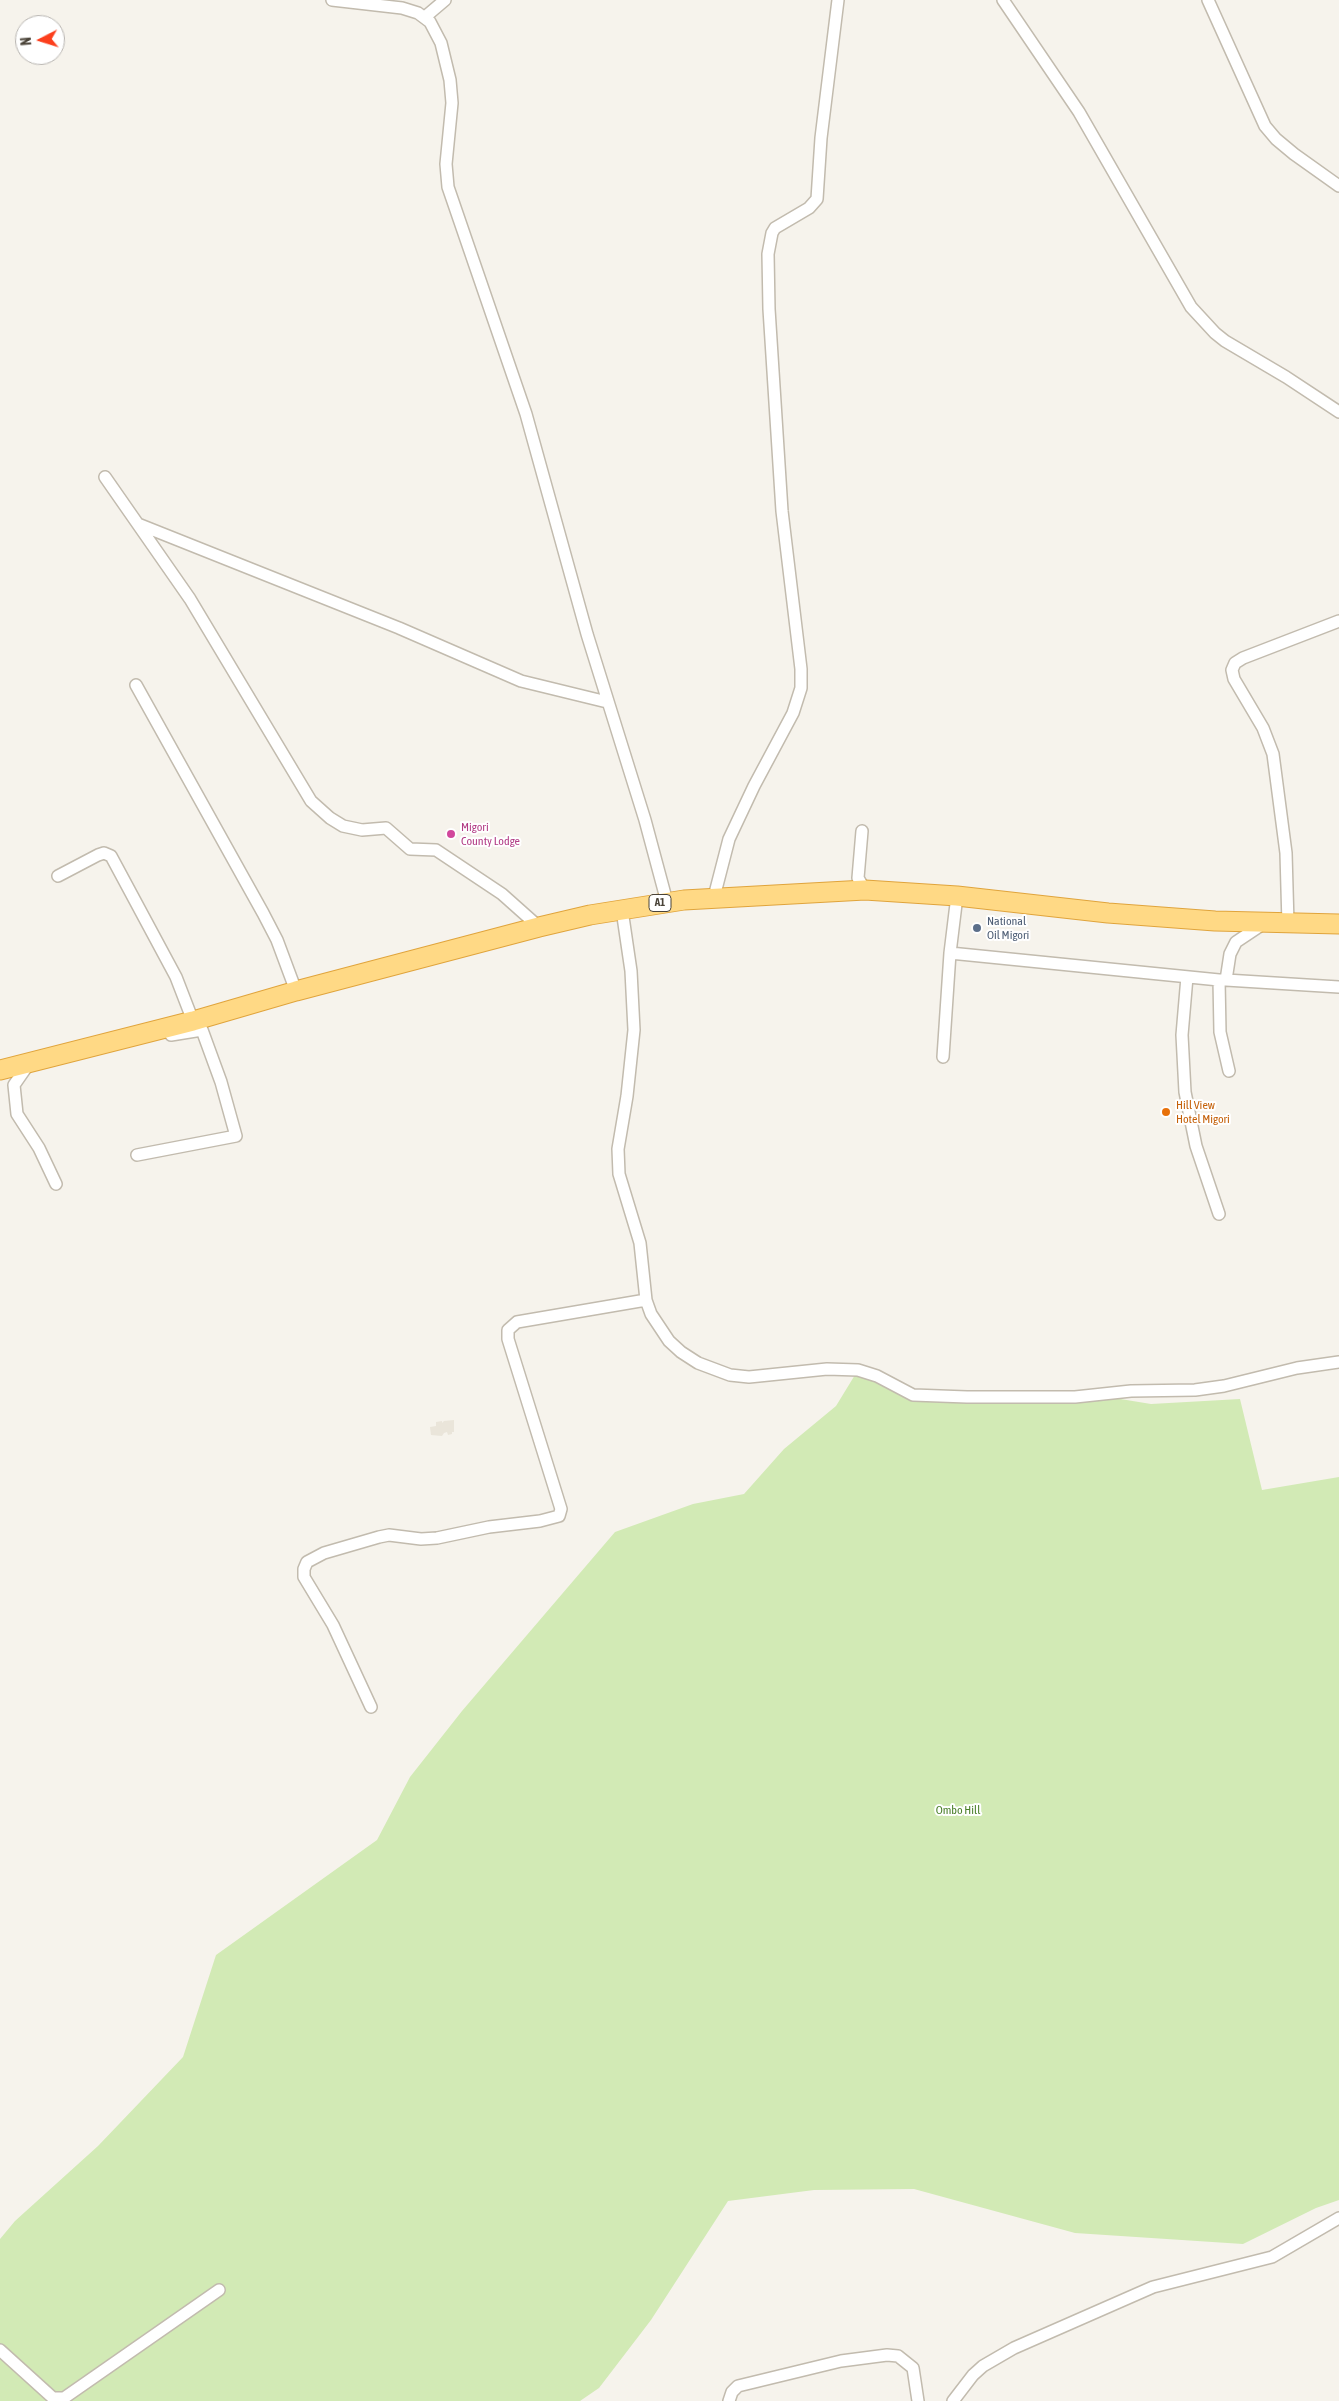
<!DOCTYPE html>
<style>
body{margin:0}
#map{position:relative;width:1339px;height:2401px;overflow:hidden;background:#f6f3ec;font-family:"Asap Condensed",sans-serif}
canvas{display:block}
.north{position:absolute;left:15px;top:15px;width:50px;height:50px;box-sizing:border-box;background:#fff;border:1px solid #b7b4b0;border-radius:50%;rotate:265deg;font-size:14px;font-weight:700;line-height:20px;text-align:center;color:#4b4439}
.north::after{content:'';display:block;margin:auto;width:18px;height:22px;background:#fc3f1d;clip-path:polygon(50% 0,100% 100%,50% 72%,0 100%)}
</style>
<div id="map">
<canvas width="1339" height="2401"></canvas>
<div class="north">N</div>
</div>
<script>
const g = document.querySelector('canvas').getContext('2d');
g.lineJoin = 'round';
function paint(path, color) { g.fillStyle = color; g.fill(path, 'evenodd'); }
const poly = rows => new Path2D(rows.map(r => 'M' + r).join(''));
function stroke(path, color, width, dash) { g.strokeStyle = color; g.lineWidth = width; g.lineCap = dash ? 'butt' : 'round'; g.setLineDash(dash || []); g.stroke(path); }
function label(font, color, halo, rows, align = 'center') {
  g.font = font + ' "Asap Condensed",sans-serif'; g.lineWidth = 4; g.setLineDash([]); g.textBaseline = 'middle'; g.strokeStyle = halo; g.fillStyle = color; for (const [text, x, y, turn = 0] of rows) {
    g.save(); g.translate(x, y); g.rotate((+turn || 0) * Math.PI / 180); g.textAlign = isNaN(turn) ? turn : align; if (halo) g.strokeText(text, 0, 0); g.fillText(text, 0, 0); g.restore();
  }
}
const residential = poly([
 [454,1420,454,1432,452,1432,452,1434,448,1435,447,1432,444,1433,442,1436,431,1435,430,1427,436,1426,436,1422,442,1421,442,1423,444,1421]
]);
const green = poly([
 [858,1370,898,1389,994,1397,1096,1395,1151,1404,1240,1399,1262,1490,1339,1477,1339,2200,1316,2208,1243,2244,1075,2233,914,2189,814,2190,728,2201,651,2320,599,2388,580,2401,0,2401,0,2239,15,2221,98,2146,183,2057,216,1955,377,1840,410,1777,462,1711,615,1532,693,1504,744,1494,784,1449,836,1406]
]);
const minor = poly([
 [332,0,402,8,418,13,430,22,441,43,450,80,452,103,446,164,448,187,526,414,587,634,645,820,667,902],
 [1003,0,1079,112,1191,307,1215,333,1225,341,1286,377,1339,412],
 [1208,0,1265,126,1276,139,1294,154,1339,186],
 [425,17,445,0],
 [105,477,190,599,311,801,330,818,343,826,362,830,386,828,410,849,436,850,502,894,539,927],
 [138,524,399,628,521,681,607,702],
 [136,685,263,913,277,940,296,991],
 [862,831,858,878,865,890],
 [58,876,98,855,104,853,111,856,176,977,193,1021],
 [714,897,729,839,754,786,793,713,801,688,801,669,782,511,769,309,768,254,772,233,775,228,809,208,817,199,821,138,838,0],
 [622,910,631,971,634,1030,627,1096,618,1149,619,1174,640,1243,646,1300,651,1314,669,1341,681,1352,698,1363,730,1375,749,1377,827,1369,858,1370,877,1376,913,1395,967,1397,1075,1397,1131,1391,1195,1390,1224,1386,1297,1368,1339,1362],
 [1288,924,1286,853,1273,754,1263,728,1234,679,1232,670,1235,663,1243,658,1339,621],
 [950,953,957,896],
 [1187,977,1182,1035,1185,1092,1196,1146,1219,1214],
 [1226,980,1339,987],
 [943,1057,950,953,1219,980],
 [30,1062,14,1085,17,1114,39,1148,56,1184],
 [1229,1071,1220,1032,1219,980,1226,980,1230,954,1236,942,1263,924],
 [137,1155,236,1136,221,1082,202,1030,171,1035],
 [371,1707,333,1625,304,1577,304,1569,307,1562,324,1553,379,1537,389,1535,421,1539,437,1538,489,1527,540,1521,559,1516,561,1509,508,1339,508,1330,517,1322,646,1300],
 [0,2350,53,2398,64,2398,219,2290],
 [729,2401,732,2392,738,2386,841,2361,887,2355,898,2356,913,2368,918,2401],
 [953,2401,973,2375,983,2366,1014,2348,1153,2287,1272,2257,1339,2218]
]);
const trunk = poly([
 [0,1070,193,1021,296,991,539,927,590,915,684,900,865,890,957,896,1108,913,1215,921,1339,924]
]);
const markers = [
 [451,834,5,"#d1479c"],
 [977,928,5,"#5c6f8a"],
 [1166,1112,5,"#e8710a"]
];
const shields = [
 [660,903,22]
];
const shieldNames = [
 ["A1",660,903]
];
const hotelNames = [
 ["Migori",461,827],
 ["County Lodge",461,841]
];
const serviceNames = [
 ["National",987,921],
 ["Oil Migori",987,935]
];
const foodNames = [
 ["Hill View",1176,1105],
 ["Hotel Migori",1176,1119]
];
const parkNames = [
 ["Ombo Hill",958,1810]
];
paint(residential, '#eae5da');
paint(green, '#d2eab5');
stroke(minor, '#c2bbae', 14);
stroke(trunk, '#e0a43c', 21);
stroke(minor, '#fff', 11);
stroke(trunk, '#ffd985', 19);
for (const [x, y, r, color] of markers) { const dot = new Path2D(); dot.arc(x, y, r, 0, 2 * Math.PI); g.fillStyle = color; g.fill(dot); stroke(dot, '#fff', 2); }
for (const [x, y, w] of shields) { const box = new Path2D(); box.roundRect(x - w / 2, y - 8.5, w, 17, 4); g.fillStyle = '#fff'; g.fill(box); stroke(box, '#4b4439', 1); }
label('bold 11px', '#4b4439', null, shieldNames);
label('12px', '#b23c85', '#fff', hotelNames, 'left');
label('12px', '#4e5e75', '#fff', serviceNames, 'left');
label('12px', '#c56008', '#fff', foodNames, 'left');
label('12px', '#4a7f2a', '#fff', parkNames);
</script>
